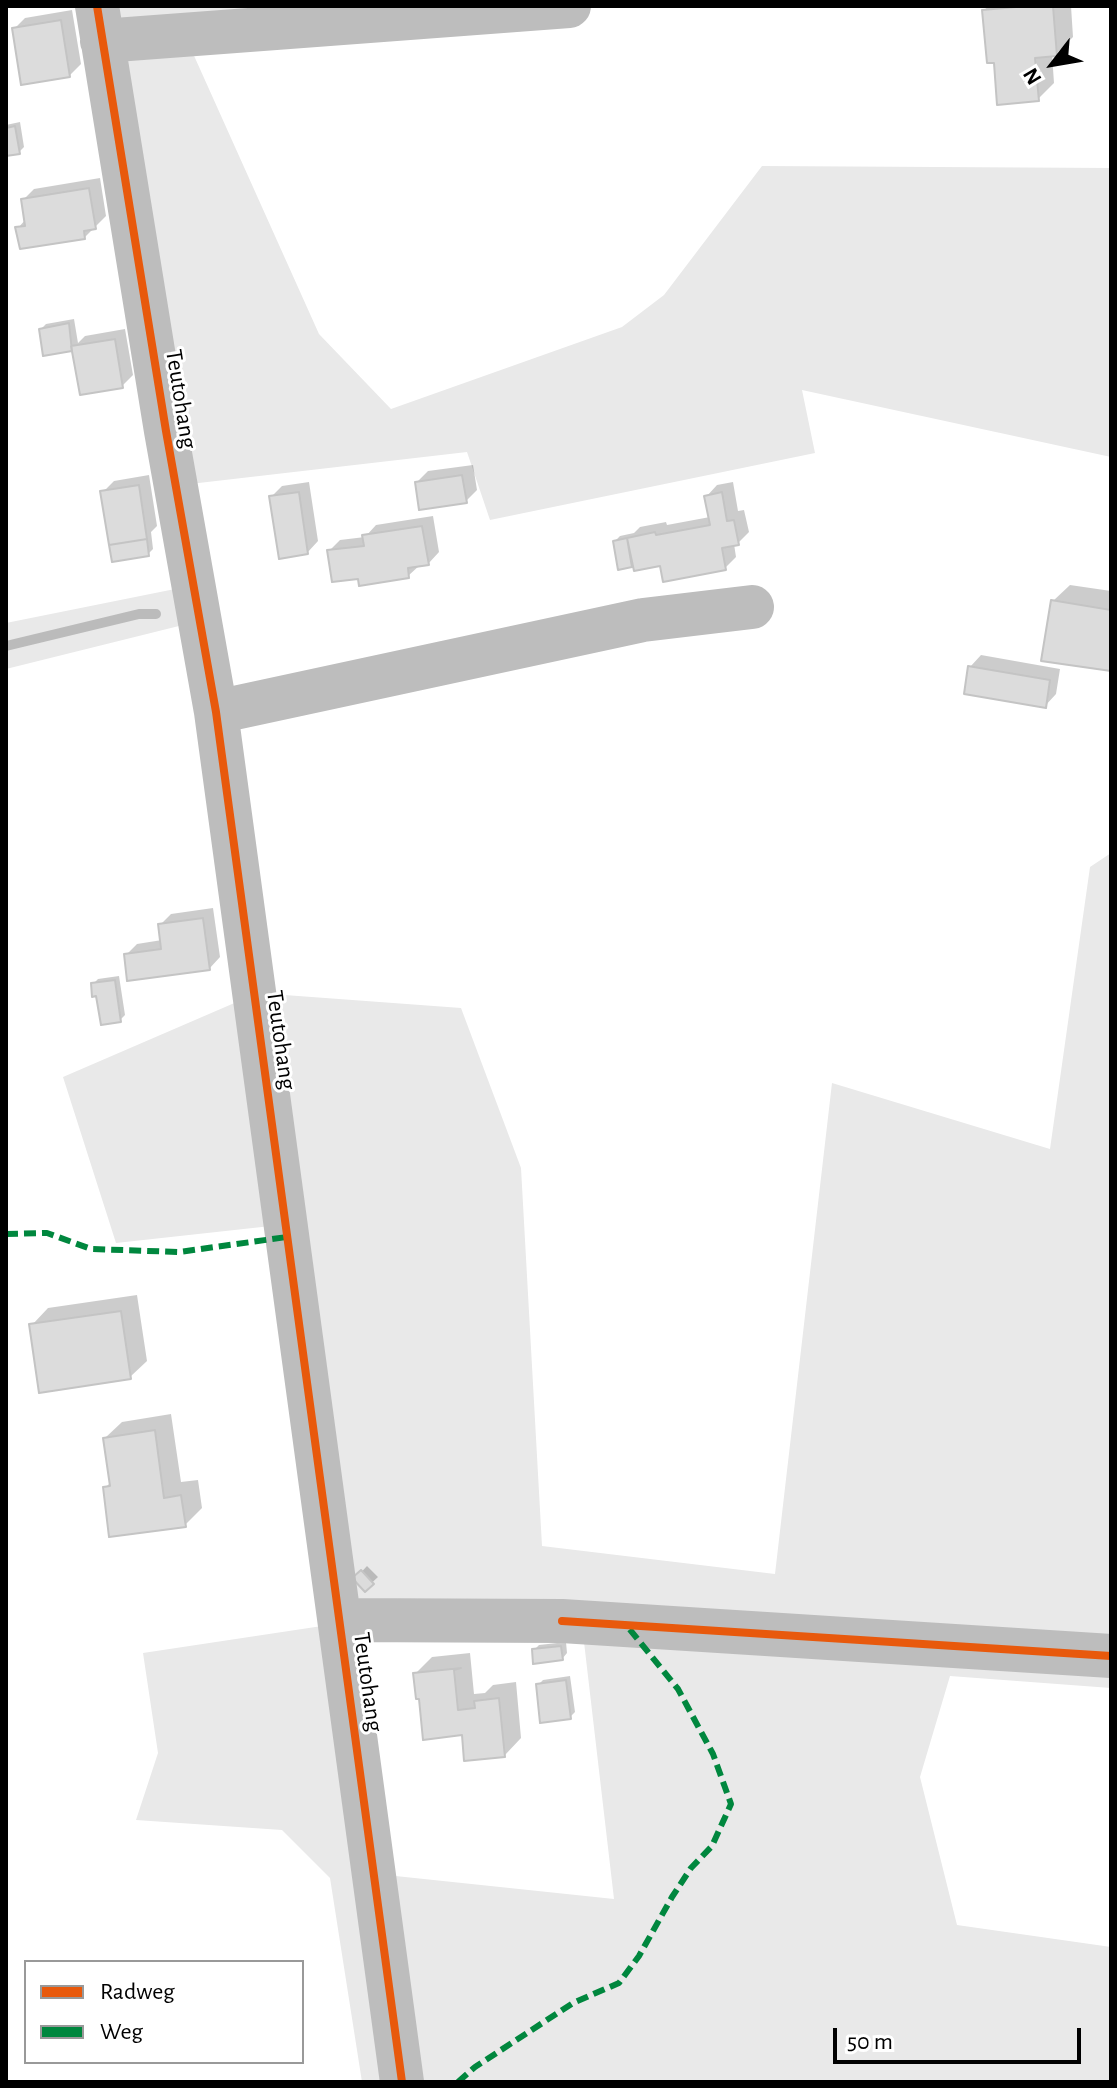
<!DOCTYPE html>
<style>
body{margin:0}
#map{position:relative;width:1117px;height:2088px;overflow:hidden;background:#fff;font-family:"Alegreya Sans",sans-serif}
canvas{display:block}
.frame{position:absolute;inset:0;border:8px solid #000;pointer-events:none}
.legend{position:absolute;left:24px;top:1960px;width:280px;height:104px;box-sizing:border-box;background:#fff;border:2px solid #999;margin:0;padding:10px 14px;list-style:none;font-size:24px;color:#000}
.legend li{display:flex;align-items:center;gap:16px;height:40px}
.legend b{width:40px;border:2px solid #999}
.north{position:absolute;left:1013px;top:24px;width:80px;height:80px;-webkit-text-stroke:6px #fff;paint-order:stroke;rotate:239deg;font-size:22px;font-weight:700;line-height:32px;text-align:center;color:#000}
.north::after{content:'';display:block;margin:auto;width:28px;height:36px;background:#000;clip-path:polygon(50% 0,100% 100%,50% 72%,0 100%)}
.scale{position:absolute;left:833px;top:2028px;width:248px;height:36px;box-sizing:border-box;border:4px solid #000;border-top:0;padding-left:10px;font-size:24px;line-height:28px;white-space:nowrap;color:#000;-webkit-text-stroke:6px #fff;paint-order:stroke}
</style>
<div id="map">
<canvas width="1117" height="2088"></canvas>
<div class="frame"></div>
<ul class="legend">
<li><b style="height:10px;background:#e8590c"></b>Radweg</li>
<li><b style="height:10px;background:#00873e"></b>Weg</li>
</ul>
<div class="north">N</div>
<div class="scale">50 m</div>
</div>
<script>
const g = document.querySelector('canvas').getContext('2d');
g.lineJoin = 'round';
function paint(path, color) { g.fillStyle = color; g.fill(path, 'evenodd'); }
const poly = rows => new Path2D(rows.map(r => 'M' + r).join(''));
function stroke(path, color, width, dash) { g.strokeStyle = color; g.lineWidth = width; g.lineCap = dash ? 'butt' : 'round'; g.setLineDash(dash || []); g.stroke(path); }
function label(font, color, halo, rows, align = 'center') {
  g.font = font + ' "Alegreya Sans",sans-serif'; g.lineWidth = 6; g.setLineDash([]); g.textBaseline = 'middle'; g.strokeStyle = halo; g.fillStyle = color; for (const [text, x, y, turn = 0] of rows) {
    g.save(); g.translate(x, y); g.rotate((+turn || 0) * Math.PI / 180); g.textAlign = isNaN(turn) ? turn : align; if (halo) g.strokeText(text, 0, 0); g.fillText(text, 0, 0); g.restore();
  }
}
const green = poly([
 [109,6,395,6,112,22],
 [191,49,319,334,391,409,622,327,664,295,762,166,1111,168,1111,457,802,390,815,453,490,520,467,452,190,484,118,61],
 [180,588,183,625,6,669,6,623],
 [1111,853,1111,1688,950,1676,920,1777,957,1925,1111,1947,1111,2082,362,2082,330,1878,282,1830,136,1820,158,1753,143,1653,322,1626,271,1226,116,1243,63,1077,246,998,271,994,461,1008,521,1168,542,1546,775,1574,832,1083,1050,1149,1090,867],
 [358,1632,584,1642,614,1899,386,1875]
]);
const shadow = poly([
 [989,6,1071,6,1073,37,1056,54,1052,54,1054,83,1038,99,995,61,984,10],
 [72,10,81,64,70,75,14,29,25,18],
 [20,122,24,147,19,152,6,154,6,125],
 [100,178,106,216,84,238,18,228,26,219,23,200,34,189],
 [74,319,78,343,85,336,125,329,133,375,122,386,74,349,41,329,46,324],
 [473,465,477,490,466,501,417,482,428,471],
 [149,475,157,526,151,532,153,549,148,554,103,492,114,481],
 [309,482,318,541,307,553,271,497,282,486],
 [733,482,738,511,744,510,749,532,738,543,734,544,736,557,725,568,634,562,631,565,615,541,620,536,634,533,640,527,666,522,667,525,710,517,706,497,717,485],
 [433,516,439,552,428,564,420,565,408,576,359,576,329,551,340,540,365,537,376,525],
 [1070,585,1111,591,1111,669,1053,601],
 [981,655,1060,669,1056,694,1045,706,970,667],
 [213,908,220,957,209,969,126,955,137,944,162,940,160,925,171,914],
 [119,976,125,1015,120,1020,98,994,93,984,98,979],
 [137,1295,147,1361,130,1377,32,1325,48,1308],
 [171,1414,181,1482,198,1480,202,1508,185,1525,105,1488,111,1482,105,1438,122,1422],
 [367,1566,378,1577,365,1589,355,1579],
 [566,1642,567,1653,562,1659,534,1650,539,1645],
 [470,1653,474,1694,485,1693,493,1685,516,1682,521,1738,505,1755,464,1733,416,1673,432,1657],
 [570,1676,575,1712,570,1717,538,1685,543,1680]
]);
const stream = poly([
 [6,646,139,614,156,614]
]);
const building = poly([
 [1027,6,1053,6,1057,56,1035,58,1039,101,997,105,994,63,987,63,982,10,1027,6],
 [61,20,70,77,21,85,12,28,61,20],
 [15,126,20,154,6,156,6,128,15,126],
 [89,188,96,229,84,231,85,239,20,249,15,227,25,226,21,199,89,188],
 [69,323,72,351,43,356,39,329,69,323],
 [115,339,123,388,80,395,71,346,115,339],
 [462,475,467,503,419,510,415,482,462,475],
 [139,485,147,539,109,545,100,491,139,485],
 [299,492,308,554,279,559,269,496,299,492],
 [722,492,727,521,734,520,739,545,722,548,726,570,663,582,660,566,634,571,627,538,655,532,656,535,710,525,704,496,722,492],
 [422,526,429,565,408,568,409,578,359,586,358,579,332,582,327,550,364,546,362,535,422,526],
 [627,538,632,567,618,570,613,541,627,538],
 [147,539,149,556,112,562,109,545,147,539],
 [1051,600,1111,610,1111,671,1041,661,1051,600],
 [968,666,1050,680,1046,708,964,694,968,666],
 [203,918,210,970,127,981,124,954,161,949,158,924,203,918],
 [115,980,121,1022,101,1025,96,996,92,997,91,983,115,980],
 [121,1311,131,1379,39,1393,29,1324,121,1311],
 [155,1430,164,1498,181,1495,186,1527,109,1537,103,1487,110,1486,103,1438,155,1430],
 [361,1570,374,1584,365,1592,352,1578,361,1570],
 [561,1646,563,1660,533,1664,532,1649,561,1646],
 [461,1668,454,1670,458,1710,475,1708,474,1701,499,1698,505,1757,464,1761,462,1735,423,1740,419,1699,416,1699,413,1673,461,1668],
 [566,1680,571,1719,540,1723,536,1684,566,1680]
]);
const minor = poly([
 [97,6,166,431,216,712,402,2082],
 [102,41,569,6],
 [216,712,643,620,752,607],
 [340,1620,562,1621,1111,1656]
]);
const quiet = poly([
 [6,1234,47,1233,91,1249,179,1252,287,1237],
 [458,2082,475,2067,573,2003,619,1983,639,1956,672,1897,691,1868,712,1846,731,1804,713,1754,678,1689,627,1626]
]);
const cycleway = poly([
 [97,6,166,431,216,712,402,2082],
 [562,1621,1111,1656]
]);
const streetNames = [
 ["Teutohang",181,399,81],
 ["Teutohang",281,1040,82],
 ["Teutohang",368,1682,82]
];
paint(green, '#e9e9e9');
paint(shadow, '#0003');
stroke(stream, '#bbb', 10);
paint(building, '#dcdcdc');
stroke(building, '#c4c4c4', 2);
stroke(minor, '#bdbdbd', 44);
stroke(quiet, '#00873e', 6, [12, 6]);
stroke(cycleway, '#e8590c', 8);
label('24px', '#000', '#fff', streetNames);
</script>
